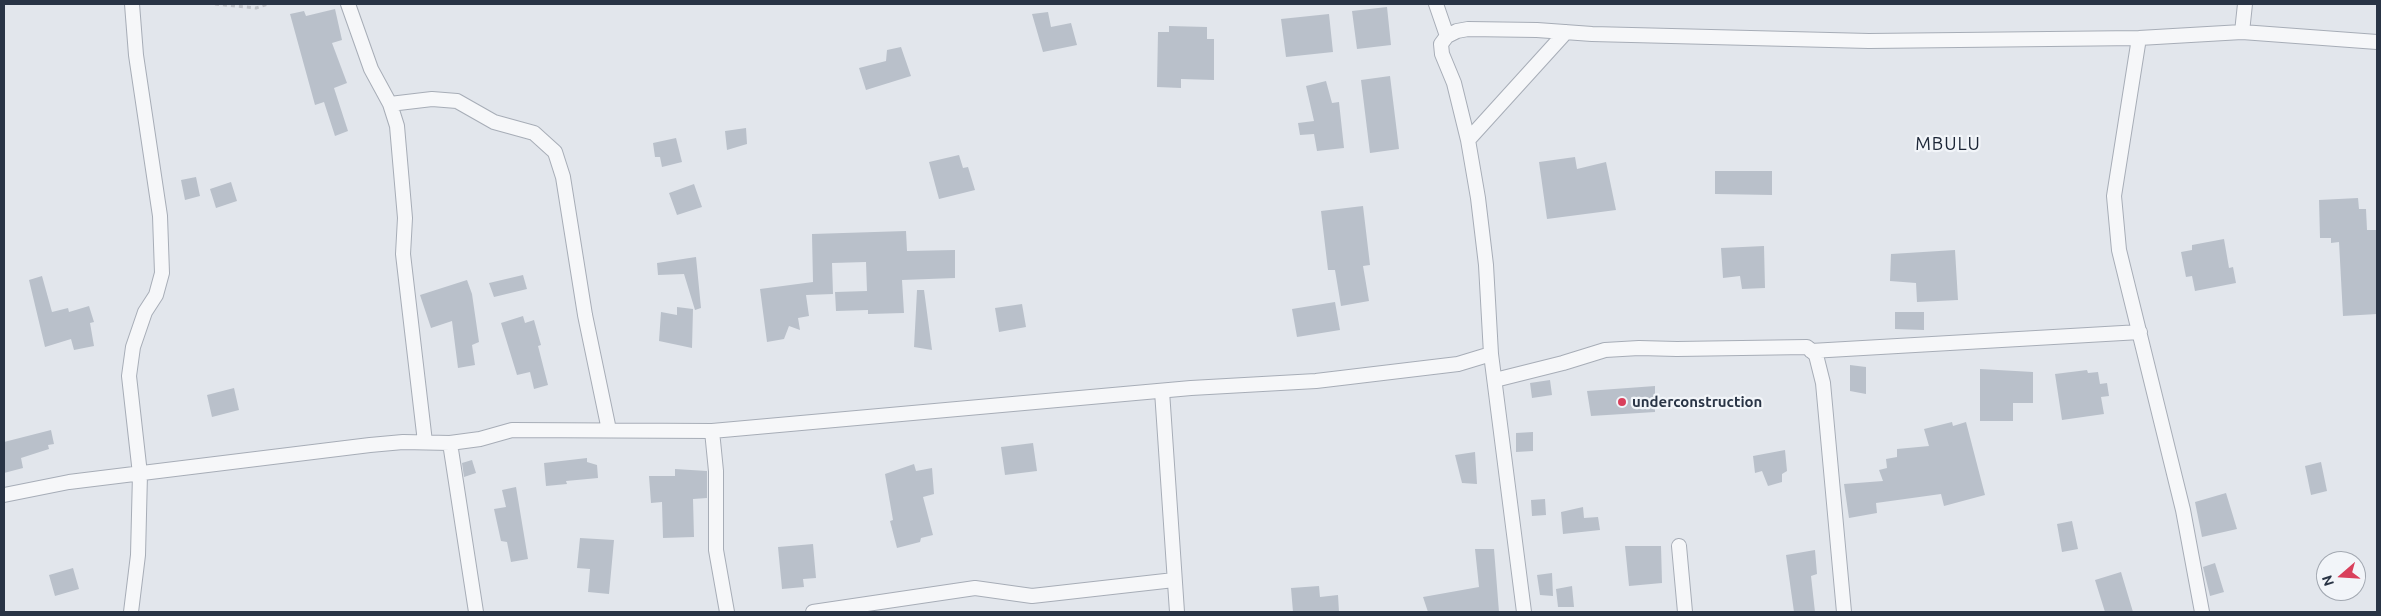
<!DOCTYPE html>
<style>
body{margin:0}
#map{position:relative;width:2381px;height:616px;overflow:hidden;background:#e2e6ec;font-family:Ubuntu,sans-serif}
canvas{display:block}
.frame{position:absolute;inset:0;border:5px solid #293445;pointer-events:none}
.north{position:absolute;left:2316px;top:551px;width:50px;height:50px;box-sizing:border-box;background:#f2f5f9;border:1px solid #a2a8b1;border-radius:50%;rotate:251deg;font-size:14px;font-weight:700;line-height:20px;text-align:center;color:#293445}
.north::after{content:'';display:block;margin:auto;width:18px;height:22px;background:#d93f5b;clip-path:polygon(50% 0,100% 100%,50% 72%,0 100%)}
</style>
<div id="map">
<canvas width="2381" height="616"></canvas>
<div class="frame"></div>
<div class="north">N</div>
</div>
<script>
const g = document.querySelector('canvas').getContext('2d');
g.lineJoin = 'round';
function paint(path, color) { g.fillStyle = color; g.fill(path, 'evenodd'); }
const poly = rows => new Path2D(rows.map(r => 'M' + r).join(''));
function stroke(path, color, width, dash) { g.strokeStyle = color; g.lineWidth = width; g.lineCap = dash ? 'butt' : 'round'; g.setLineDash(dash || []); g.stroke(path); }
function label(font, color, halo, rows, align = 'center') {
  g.font = font + ' Ubuntu,sans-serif'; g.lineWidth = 4.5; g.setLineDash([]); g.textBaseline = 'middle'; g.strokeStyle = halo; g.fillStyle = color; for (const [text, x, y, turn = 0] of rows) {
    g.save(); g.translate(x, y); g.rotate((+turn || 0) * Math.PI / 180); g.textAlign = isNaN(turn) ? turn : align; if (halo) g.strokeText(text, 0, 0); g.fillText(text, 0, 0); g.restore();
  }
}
const building = poly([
 [1387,7,1391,45,1357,49,1352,11],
 [335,9,342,40,332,43,347,83,334,88,348,131,335,136,324,102,315,105,290,14,304,11,306,16],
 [1048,12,1051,27,1071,23,1077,45,1043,52,1032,14],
 [1329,14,1333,52,1286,57,1281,19],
 [1169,26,1207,27,1207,39,1214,39,1214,80,1181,79,1181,88,1157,87,1158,32,1169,32],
 [901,47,911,76,866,90,859,68,886,61,887,50],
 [1390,76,1399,149,1370,153,1361,80],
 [1326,81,1332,103,1339,102,1344,148,1317,151,1314,134,1300,135,1298,123,1314,121,1306,86],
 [746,128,747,144,727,150,725,131],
 [676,138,682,162,662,167,660,157,655,157,653,143],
 [959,155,963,168,968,167,975,190,939,199,929,162],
 [1575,157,1577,169,1606,162,1616,210,1547,219,1539,162],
 [1715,171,1772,171,1772,195,1715,194],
 [196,177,200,196,185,200,181,180],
 [231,182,237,201,216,208,210,189],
 [694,184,702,207,677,215,669,193],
 [2358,198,2359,209,2366,209,2367,230,2377,230,2377,314,2343,316,2339,242,2331,243,2331,238,2320,238,2319,200],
 [1363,206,1370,265,1363,266,1369,301,1341,306,1335,270,1328,270,1321,211],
 [906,231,907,251,955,250,955,278,902,280,904,313,868,314,868,310,836,311,835,292,867,291,866,262,832,263,833,294,806,295,809,316,798,318,800,330,789,326,784,339,767,342,760,289,813,282,812,234],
 [2224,239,2229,268,2233,267,2236,283,2195,291,2192,276,2186,277,2181,252,2192,250,2192,245],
 [1764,246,1765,288,1742,289,1740,276,1723,278,1721,248],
 [1955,250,1958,300,1917,302,1916,283,1890,281,1891,254],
 [696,257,701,308,695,310,684,274,658,275,657,263],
 [523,275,527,289,494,297,489,283],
 [42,276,52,312,68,308,69,312,89,306,94,322,90,323,94,346,74,350,71,339,45,347,29,280],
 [467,280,472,294,479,342,472,345,475,365,458,368,452,321,431,328,420,295],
 [917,290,924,290,932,350,914,347],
 [1335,302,1340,330,1297,337,1292,309],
 [1022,304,1026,327,999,332,995,308],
 [677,307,693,309,692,348,659,341,661,312,677,315],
 [1895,312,1924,312,1924,330,1895,329],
 [523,316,525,323,534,320,541,345,538,346,548,385,534,389,530,372,517,375,501,323],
 [1850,365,1866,367,1866,394,1850,391],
 [1980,369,2033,372,2033,403,2013,403,2013,421,1980,421],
 [2087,370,2088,373,2098,372,2100,384,2107,383,2109,396,2101,397,2104,414,2062,420,2055,374],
 [1550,380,1552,395,1532,398,1530,383],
 [1655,386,1655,412,1591,416,1587,391],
 [234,388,239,410,212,417,207,395],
 [1952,422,1953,426,1966,422,1985,495,1944,506,1941,494,1876,503,1877,513,1849,518,1844,484,1883,481,1879,470,1887,468,1886,459,1897,457,1897,449,1929,446,1924,429],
 [51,430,54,444,48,445,49,449,21,458,23,468,4,473,4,442],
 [1533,432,1533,451,1516,452,1516,433],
 [1033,443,1037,471,1005,475,1001,447],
 [1785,450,1787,471,1782,474,1782,482,1768,486,1762,471,1755,473,1753,456],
 [1475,452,1477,484,1462,483,1455,455],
 [587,458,587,462,597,465,598,478,566,481,567,484,546,486,544,463],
 [472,460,476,473,464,477,462,463],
 [2321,462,2327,491,2311,495,2305,466],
 [914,464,916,471,932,468,934,494,923,497,933,535,921,538,920,542,897,548,890,521,893,520,885,474],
 [675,469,707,471,707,498,693,499,694,537,663,538,662,502,651,503,649,476,675,476],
 [516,487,528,559,511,562,507,542,501,541,494,509,506,507,502,490],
 [2226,493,2237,529,2202,537,2195,502],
 [1545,499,1546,515,1532,516,1531,500],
 [1583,507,1584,518,1598,517,1600,530,1563,534,1561,512],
 [2072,521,2078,549,2062,552,2057,524],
 [580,538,614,540,609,594,588,592,590,569,577,568],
 [813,544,816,578,803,579,804,587,782,589,778,547],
 [1625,546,1661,546,1662,583,1629,586],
 [1475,549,1494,549,1499,612,1428,612,1423,597,1479,587],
 [1815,550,1817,574,1811,576,1815,612,1794,612,1786,555],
 [2215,563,2224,592,2210,596,2203,567],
 [73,568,79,589,55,596,49,575],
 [2121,572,2133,612,2105,612,2095,580],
 [1552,573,1553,596,1540,595,1537,575],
 [1319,586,1320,597,1338,595,1339,612,1293,612,1291,588],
 [1572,586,1574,607,1558,607,1556,589]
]);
const path = poly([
 [215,4,256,8,268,4]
]);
const minor = poly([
 [348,4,371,69,390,104,397,126,405,218,403,254,425,442],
 [1436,4,1447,36],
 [2242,32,2245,4],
 [2139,38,2114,196,2119,250,2183,510,2202,612],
 [390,104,432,99,457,101,494,122,534,133,555,152,563,177,585,315,609,430],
 [1468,140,1566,32],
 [1811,351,2140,332],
 [1495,380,1563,363,1605,350,1639,348,1677,349,1807,347,1816,355,1823,383,1844,612],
 [1162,391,1177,612],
 [712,431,716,471,716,550,727,612],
 [450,443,476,612],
 [4,495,69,482,370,445,403,442,450,443,480,439,512,430,712,431,1191,388,1316,381,1458,364,1491,354],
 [1679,546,1685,612],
 [131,612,138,555,140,474,129,376,133,347,145,312,156,295,162,273,160,216,136,55,132,4],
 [813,612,975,588,1032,596,1174,580],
 [1524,612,1491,354,1486,265,1478,198,1468,140,1454,83,1442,54,1441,44,1447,36,1457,31,1468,29,1537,30,1592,34,1869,41,2139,38,2242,32,2377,42]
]);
const markers = [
 [1622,402,5,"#d93f5b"]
];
const poiNames = [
 ["underconstruction",1632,402]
];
const quarterNames = [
 ["MBULU",1948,144]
];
paint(building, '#b9c0ca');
stroke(minor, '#a7adb7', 16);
stroke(path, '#c1c4ca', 3, [4, 4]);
stroke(minor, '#f6f7f9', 14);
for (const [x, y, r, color] of markers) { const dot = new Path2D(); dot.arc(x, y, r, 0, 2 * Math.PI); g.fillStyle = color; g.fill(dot); stroke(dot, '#f2f5f9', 2); }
label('bold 15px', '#293445', '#f2f5f9', poiNames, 'left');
g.letterSpacing = '1px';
label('18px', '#1b2536', '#f2f5f9', quarterNames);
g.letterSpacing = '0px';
</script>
